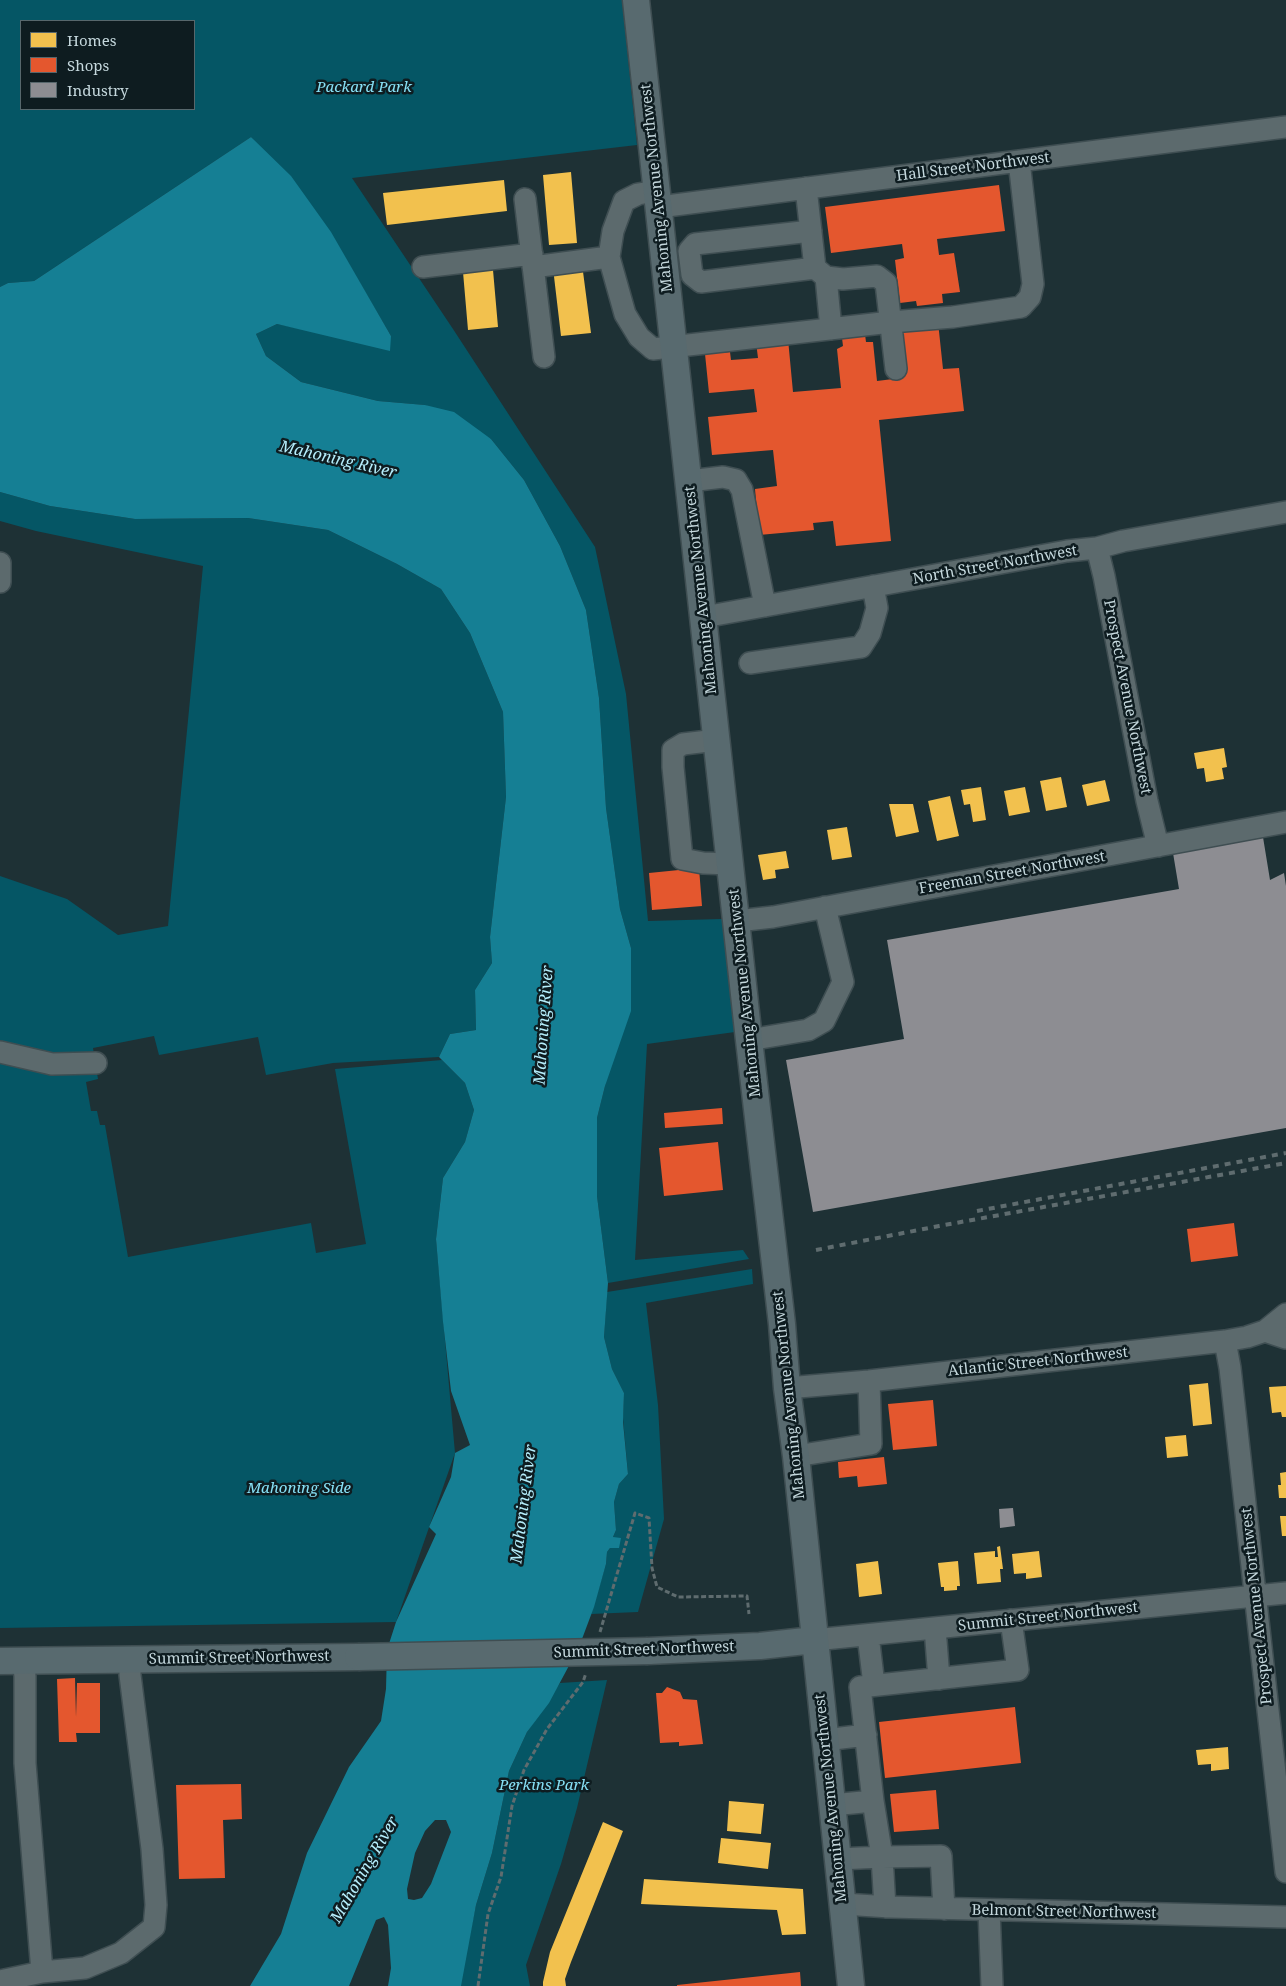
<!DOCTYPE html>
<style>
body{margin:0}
#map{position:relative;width:1286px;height:1986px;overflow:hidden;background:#1e3135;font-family:"Noto Serif",serif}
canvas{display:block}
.legend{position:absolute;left:20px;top:20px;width:175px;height:90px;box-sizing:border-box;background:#0e1c20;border:1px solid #57676c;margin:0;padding:6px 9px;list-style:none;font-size:15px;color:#c5d8dd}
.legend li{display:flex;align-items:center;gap:10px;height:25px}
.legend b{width:25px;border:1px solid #57676c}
</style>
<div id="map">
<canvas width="1286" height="1986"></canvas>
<ul class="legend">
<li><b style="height:14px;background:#f2c14e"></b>Homes</li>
<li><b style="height:14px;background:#e4572e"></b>Shops</li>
<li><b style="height:14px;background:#8d8d92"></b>Industry</li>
</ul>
</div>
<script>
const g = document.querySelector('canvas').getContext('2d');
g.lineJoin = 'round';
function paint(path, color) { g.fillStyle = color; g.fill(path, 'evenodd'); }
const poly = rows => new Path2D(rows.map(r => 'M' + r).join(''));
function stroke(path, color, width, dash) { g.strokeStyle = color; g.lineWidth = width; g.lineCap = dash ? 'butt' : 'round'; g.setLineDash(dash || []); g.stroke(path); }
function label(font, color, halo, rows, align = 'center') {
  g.font = font + ' "Noto Serif",serif'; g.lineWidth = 5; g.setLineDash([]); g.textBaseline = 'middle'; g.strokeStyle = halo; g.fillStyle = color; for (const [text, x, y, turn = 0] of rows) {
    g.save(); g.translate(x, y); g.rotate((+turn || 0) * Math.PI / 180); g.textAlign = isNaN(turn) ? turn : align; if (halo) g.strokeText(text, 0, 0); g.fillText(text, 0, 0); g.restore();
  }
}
const green = poly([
 [0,0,622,0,637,145,352,178,453,329,595,547,626,694,648,921,722,919,735,1032,647,1044,635,1260,743,1250,749,1259,608,1283,597,1196,597,1118,605,1086,631,948,620,909,606,808,599,698,586,610,560,546,524,480,491,439,425,405,378,401,301,382,266,356,256,334,277,324,326,334,391,336,330,232,251,137,34,281,8,283,0,287],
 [21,21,194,21,194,109,21,109],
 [0,492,50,506,135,519,248,518,328,530,397,564,441,589,470,633,503,712,506,797,490,937,492,963,475,990,476,1030,450,1034,439,1057,333,1063,266,1075,258,1037,159,1055,154,1036,93,1048,98,1079,86,1082,91,1111,97,1111,100,1125,105,1125,128,1257,311,1223,316,1253,366,1244,335,1069,442,1060,465,1083,474,1110,465,1142,443,1178,436,1239,455,1453,396,1622,0,1628,0,876,67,899,118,935,168,926,203,566,36,531,0,521],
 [752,1269,753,1284,646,1303,658,1405,664,1519,638,1612,591,1614,606,1564,607,1552,610,1548,619,1548,613,1537,616,1530,614,1502,619,1484,628,1474,623,1418,624,1393,612,1369,604,1337,607,1292],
 [607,1680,577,1808,561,1864,526,1965,530,1986,459,1986,476,1905,492,1853,509,1771,527,1732,560,1683]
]);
const water = poly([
 [251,137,291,176,331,232,391,336,390,351,277,324,256,334,266,356,301,382,378,401,425,405,454,412,491,439,524,480,560,546,586,610,599,698,606,808,620,909,631,948,631,1011,605,1086,597,1118,597,1196,608,1283,604,1337,612,1369,624,1393,623,1422,628,1474,619,1484,614,1502,616,1530,613,1537,621,1538,619,1548,610,1548,607,1552,606,1564,594,1607,579,1647,549,1703,527,1732,509,1771,492,1853,476,1905,461,1986,388,1986,391,1968,388,1925,384,1917,376,1920,349,1986,250,1986,281,1934,307,1853,349,1767,381,1721,386,1689,387,1650,396,1622,436,1534,429,1527,451,1477,455,1453,470,1445,451,1391,443,1322,436,1239,443,1178,465,1142,474,1110,465,1083,439,1057,450,1034,476,1030,475,990,492,963,490,937,506,797,503,712,470,633,441,589,397,564,328,530,248,518,135,519,50,506,0,492,0,287,8,283,34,281],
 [435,1820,446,1820,451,1832,431,1884,422,1898,414,1900,408,1899,407,1889,415,1853,425,1831]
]);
const homes = poly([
 [571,172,577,243,549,245,543,175],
 [504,180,507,211,387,225,383,193],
 [582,264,591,333,561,336,553,268],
 [493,270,498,327,468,330,463,272],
 [1224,748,1227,767,1222,768,1224,779,1206,782,1204,768,1197,769,1194,753],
 [1061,777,1067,807,1046,811,1040,781],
 [1105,780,1110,801,1087,806,1082,785],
 [981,787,986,820,973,822,970,804,964,805,961,790],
 [1025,787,1030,812,1009,816,1004,791],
 [950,796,959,836,937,841,928,801],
 [889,804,913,804,919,832,896,837],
 [847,827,852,857,832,860,827,830],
 [786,851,789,868,775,870,776,878,763,880,758,855],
 [1208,1383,1212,1424,1193,1426,1189,1385],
 [1286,1386,1286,1417,1282,1417,1281,1412,1272,1413,1269,1387],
 [1186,1435,1188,1456,1167,1458,1165,1437],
 [1286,1472,1286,1498,1279,1498,1278,1485,1281,1485,1280,1473],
 [1280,1516,1286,1516,1286,1536,1282,1536],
 [1000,1546,1003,1569,1000,1569,1001,1582,977,1584,974,1553,995,1551,995,1557,998,1557,997,1547],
 [1039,1551,1042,1577,1026,1579,1026,1573,1014,1574,1012,1554],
 [878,1561,882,1594,859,1597,856,1564],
 [958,1561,960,1586,957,1586,957,1590,944,1591,944,1587,941,1587,938,1563],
 [1228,1747,1229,1769,1211,1771,1211,1764,1198,1765,1196,1750],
 [729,1801,764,1804,761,1834,727,1831],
 [603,1822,623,1831,571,1962,565,1979,566,1986,543,1986,543,1982,550,1952],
 [721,1838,771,1843,768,1869,718,1863],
 [644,1879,803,1889,806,1934,782,1935,777,1910,641,1904]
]);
const shops = poly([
 [999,185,1005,231,937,239,939,255,954,253,960,292,942,294,943,303,917,306,916,301,900,303,895,260,904,258,902,244,831,253,825,207],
 [938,322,943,369,959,368,964,411,879,420,891,541,836,546,833,521,813,523,814,530,759,535,755,489,777,486,773,450,712,455,708,417,757,412,754,389,709,393,705,354,730,352,731,360,758,358,756,342,788,339,793,392,841,388,837,349,843,346,841,330,864,327,866,342,873,342,877,381,901,378,895,326],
 [699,868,702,906,652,910,649,873],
 [722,1108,723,1124,665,1128,664,1113],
 [718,1142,723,1190,664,1196,659,1148],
 [1234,1223,1238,1256,1191,1262,1187,1229],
 [933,1400,937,1446,893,1450,888,1404],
 [884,1457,887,1484,858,1487,857,1476,839,1478,838,1462],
 [75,1678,76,1717,77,1683,100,1683,100,1733,76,1733,77,1742,59,1742,57,1679],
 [667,1687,680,1692,683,1699,697,1700,703,1744,679,1746,679,1742,660,1743,656,1693,662,1693],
 [1015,1707,1021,1763,885,1778,879,1722],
 [241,1784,242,1819,223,1820,225,1878,179,1879,176,1785],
 [936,1790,939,1829,894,1832,890,1794],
 [800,1972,801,1986,677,1986,677,1985]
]);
const industry = poly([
 [1262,831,1270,880,1284,873,1286,886,1286,1128,813,1212,786,1060,904,1039,887,940,1179,889,1172,847],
 [1013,1508,1015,1526,1000,1528,999,1509]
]);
const path = poly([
 [600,1632,635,1513,649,1518,652,1568,657,1587,678,1597,747,1596,749,1614],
 [478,1986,488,1914,501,1877,512,1806,524,1770,547,1729,583,1682,586,1673]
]);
const minor = poly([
 [806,188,815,268,826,277,843,279,877,276,886,283,896,369],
 [657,191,638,194,624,201,613,231,609,257,625,314,639,337,653,349,891,322,953,317,1021,307,1030,297,1033,284,1019,161],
 [525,199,544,357],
 [659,207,1286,127],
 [811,231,695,244,689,251,692,275,701,282,815,268],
 [423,267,532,254],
 [533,267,609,257],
 [826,277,831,329],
 [689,481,723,477,736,480,742,490,765,606],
 [1097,548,1104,576,1147,801,1158,846],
 [0,563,0,582],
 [704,617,1067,551,1097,548,1123,541,1286,512],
 [750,663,861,647,870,633,877,608,873,586],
 [717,740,683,744,673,750,673,767,682,859,703,863,731,864],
 [737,921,773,917,1286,822],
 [749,1040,808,1030,824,1021,843,982,825,907],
 [0,1052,52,1064,96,1063],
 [1265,1331,1286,1314],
 [1225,1341,1230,1368,1286,1872],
 [787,1388,869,1381,1225,1341,1247,1337,1265,1331,1286,1338],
 [796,1456,871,1444,869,1381],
 [935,1628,939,1679],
 [868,1635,874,1685],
 [814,1640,1286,1593],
 [23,1661,25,1676,25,1763,42,1972],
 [825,1740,866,1735],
 [873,1801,882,1857,941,1856,944,1909],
 [832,1805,873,1801,860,1687,1018,1670,1011,1620],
 [838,1859,882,1857,885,1907],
 [843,1904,890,1907,1286,1917],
 [989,1910,992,1986],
 [0,1981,42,1972,85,1968,121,1953,154,1927,156,1905,152,1849,130,1675,130,1660]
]);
const major = poly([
 [636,0,749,1040,782,1324,787,1388,796,1456,851,1986],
 [648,1651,760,1646,814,1640],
 [0,1661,358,1657]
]);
const rail = poly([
 [977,1211,1286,1153],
 [816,1250,939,1226,1286,1163]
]);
const majorBridge = poly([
 [358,1657,648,1651]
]);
const parkNames = [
 ["Packard Park",364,88],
 ["Mahoning Side",299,1489],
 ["Perkins Park",544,1786]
];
const streetNames = [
 ["Hall Street Northwest",973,167,-7],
 ["Mahoning Avenue Northwest",657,188,-96],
 ["North Street Northwest",995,565,-10],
 ["Mahoning Avenue Northwest",701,590,-96],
 ["Prospect Avenue Northwest",1127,697,79],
 ["Freeman Street Northwest",1012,873,-10],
 ["Mahoning Avenue Northwest",745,993,-96],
 ["Atlantic Street Northwest",1038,1362,-6],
 ["Mahoning Avenue Northwest",789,1395,-96],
 ["Prospect Avenue Northwest",1257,1606,-96],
 ["Summit Street Northwest",1048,1617,-6],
 ["Summit Street Northwest",644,1650,-2],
 ["Summit Street Northwest",239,1658,-1],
 ["Mahoning Avenue Northwest",831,1798,-96],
 ["Belmont Street Northwest",1064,1912,1]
];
const waterNames = [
 ["Mahoning River",338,460,13],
 ["Mahoning River",544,1025,-86],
 ["Mahoning River",524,1504,-83],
 ["Mahoning River",365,1870,-60]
];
paint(green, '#055665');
paint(water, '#157f94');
paint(homes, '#f2c14e');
paint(shops, '#e4572e');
paint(industry, '#8d8d92');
stroke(minor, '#3f4e52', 24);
stroke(major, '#3f4e52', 29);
stroke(path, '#5f6c6f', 3, [5, 2.5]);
stroke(minor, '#5c6a6d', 21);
stroke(major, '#586a6f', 26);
stroke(rail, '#5f6c6f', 4, [6, 6]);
stroke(majorBridge, '#3f4e52', 29, []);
stroke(majorBridge, '#586a6f', 26);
label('italic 15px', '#87e1f6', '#0e1c20', parkNames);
label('15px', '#c5d8dd', '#0e1c20', streetNames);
label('italic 16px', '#b5eefc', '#0e1c20', waterNames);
</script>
